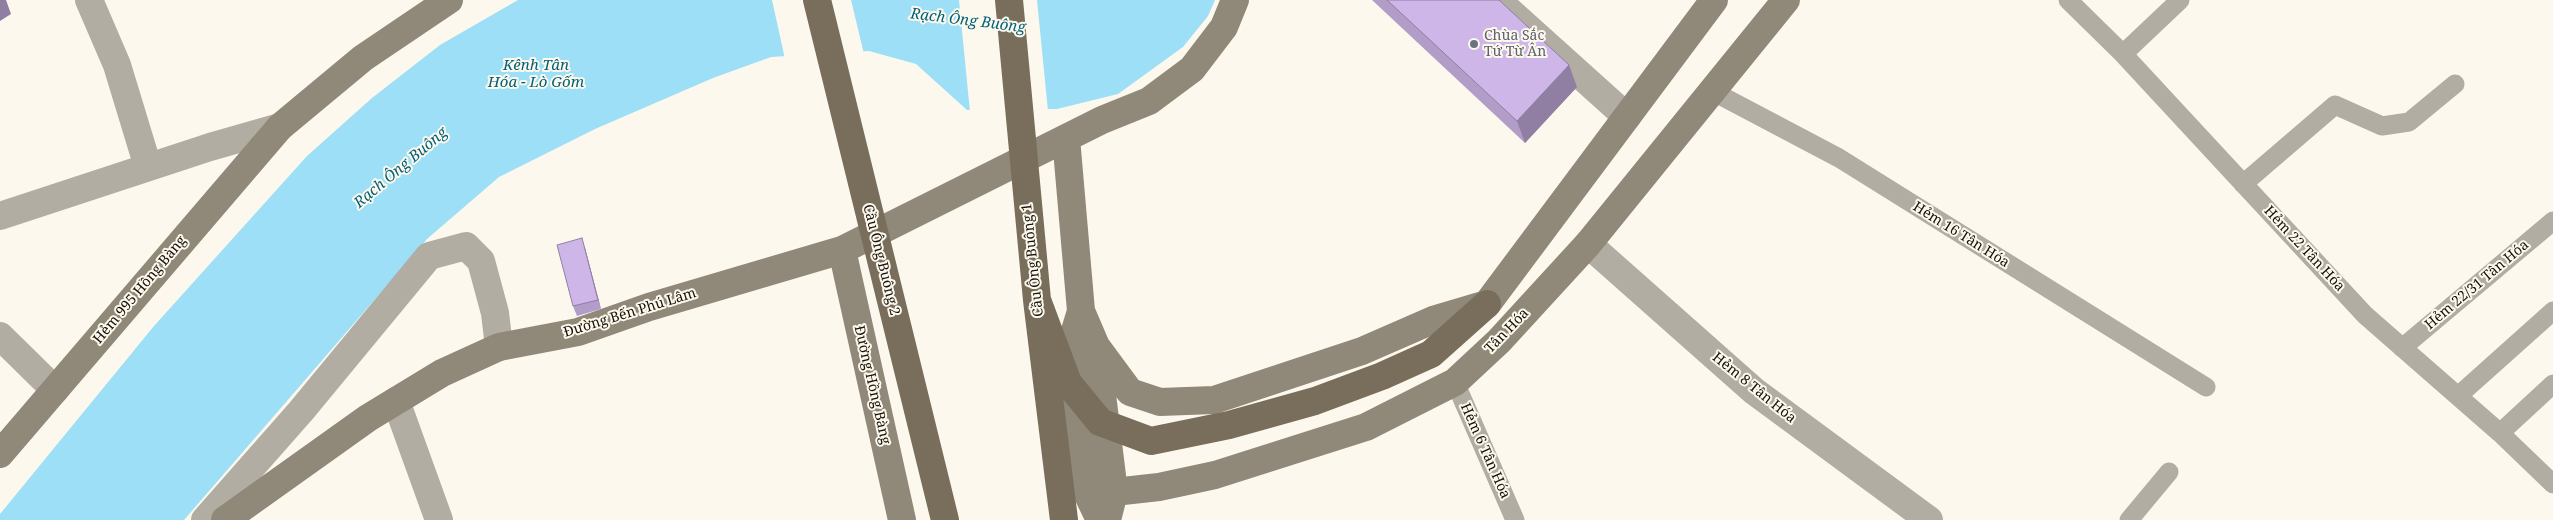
<!DOCTYPE html>
<meta charset="utf-8">
<style>
body{margin:0}
canvas{display:block;background:#fdf8ed}
</style>
<canvas width="2553" height="520"></canvas>
<script>
const g = document.querySelector('canvas').getContext('2d');
g.lineJoin = 'round';
function paint(path, color) { g.fillStyle = color; g.fill(path, 'evenodd'); }
const poly = rows => new Path2D(rows.map(r => 'M' + r).join(''));
function stroke(path, color, width, dash) { g.strokeStyle = color; g.lineWidth = width; g.lineCap = dash ? 'butt' : 'round'; g.setLineDash(dash || []); g.stroke(path); }
function label(font, color, halo, rows, align = 'center') {
  g.font = font + ' "Noto Serif",serif'; g.lineWidth = 4; g.setLineDash([]); g.textBaseline = 'middle'; g.strokeStyle = halo; g.fillStyle = color; for (const [text, x, y, turn = 0] of rows) {
    g.save(); g.translate(x, y); g.rotate((+turn || 0) * Math.PI / 180); g.textAlign = isNaN(turn) ? turn : align; if (halo) g.strokeText(text, 0, 0); g.fillText(text, 0, 0); g.restore();
  }
}
const water = poly([
 [518,0,1215,0,1208,16,1183,47,1118,94,1057,109,967,110,916,64,869,51,771,57,713,78,595,129,499,177,427,239,184,520,0,520,0,514,154,326,307,156,372,98,440,45]
]);
const pier = poly([
 [772,0,851,0,864,54,785,59],
 [959,0,1037,0,1048,111,970,112]
]);
const lane = poly([
 [2068,0,2123,54,2365,315,2500,433,2553,484],
 [2123,54,2180,0],
 [1712,91,1839,158,2206,387],
 [2243,184,2335,105,2382,126,2409,122,2455,84],
 [2402,348,2553,221],
 [1455,382,1515,520],
 [2458,396,2553,311],
 [2500,433,2553,384],
 [2129,520,2169,472]
]);
const street = poly([
 [89,0,117,65,148,167],
 [1497,0,1627,117],
 [0,216,210,147,280,127],
 [1588,244,1754,391,1929,520],
 [0,336,55,390],
 [396,401,439,520],
 [205,520,301,411,429,256,466,246,481,261,495,313,499,347]
]);
const secondary = poly([
 [1066,138,1081,311,1096,346,1114,492,1107,520],
 [842,250,902,520],
 [1081,311,1070,347,1088,495,1100,520],
 [1096,346,1130,392,1160,402,1214,400,1362,351,1433,320,1487,304,1714,0],
 [0,454,280,127,363,58,449,0],
 [1114,492,1159,487,1215,475,1366,427,1455,382,1499,341,1588,244,1786,0],
 [225,520,368,418,442,373,499,347,578,332,649,307,842,250,1102,120,1149,101,1192,69,1224,27,1235,0]
]);
const primary = poly([
 [817,0,945,520],
 [1009,0,1037,300,1064,520],
 [1037,300,1068,383,1100,422,1151,441,1229,425,1315,401,1382,376,1431,354,1487,304]
]);
const wall = poly([
 [1372,0,1499,0,1577,87,1525,143],
 [585,248,601,309,577,316,573,306]
]);
const shadedWall = poly([
 [0,0,6,0,11,14,0,21],
 [1569,65,1577,87,1525,143,1517,121],
 [582,238,585,248,601,309,598,300]
]);
const building = poly([
 [1387,0,1499,0,1569,65,1517,121,1387,0],
 [582,238,598,300,573,306,557,245,582,238]
]);
const markers = [
 [1474,44,5,"#6b7280"]
];
const worshipNames = [
 ["Chùa Sắc",1484,36],
 ["Tứ Từ Ân",1484,52]
];
const streetNames = [
 ["Hẻm 16 Tân Hóa",1961,235,32],
 ["Hẻm 22 Tân Hóa",2304,249,47],
 ["Cầu Ông Buông 2",881,260,76],
 ["Cầu Ông Buông 1",1033,260,-96],
 ["Hẻm 22/31 Tân Hóa",2477,285,-40],
 ["Hẻm 995 Hồng Bàng",140,290,-50],
 ["Đường Bến Phú Lâm",630,313,-17],
 ["Tân Hóa",1507,331,-46],
 ["Đường Hồng Bàng",872,385,77],
 ["Hẻm 8 Tân Hóa",1754,388,39],
 ["Hẻm 6 Tân Hóa",1485,451,66]
];
const waterNames = [
 ["Rạch Ông Buông",968,21,7],
 ["Kênh Tân",536,66],
 ["Hóa - Lò Gốm",536,83],
 ["Rạch Ông Buông",401,168,-40]
];
paint(water, '#9cdff6');
paint(pier, '#fdf8ed');
stroke(lane, '#b2ada2', 19);
stroke(street, '#b2ada2', 28);
stroke(secondary, '#908878', 28);
stroke(primary, '#786e5b', 28);
paint(wall, '#b19dc8');
paint(shadedWall, '#907fa3');
paint(building, '#ceb6e9');
stroke(building, '#907fa3', 1);
for (const [x, y, r, color] of markers) { const dot = new Path2D(); dot.arc(x, y, r, 0, 2 * Math.PI); g.fillStyle = color; g.fill(dot); stroke(dot, '#fdf8ed', 2); }
label('14px', '#5b616d', '#fdf8ed', worshipNames, 'left');
label('14px', '#151108', '#fdf8ed', streetNames);
label('italic 15px', '#016178', '#fdf8ed', waterNames);
</script>
